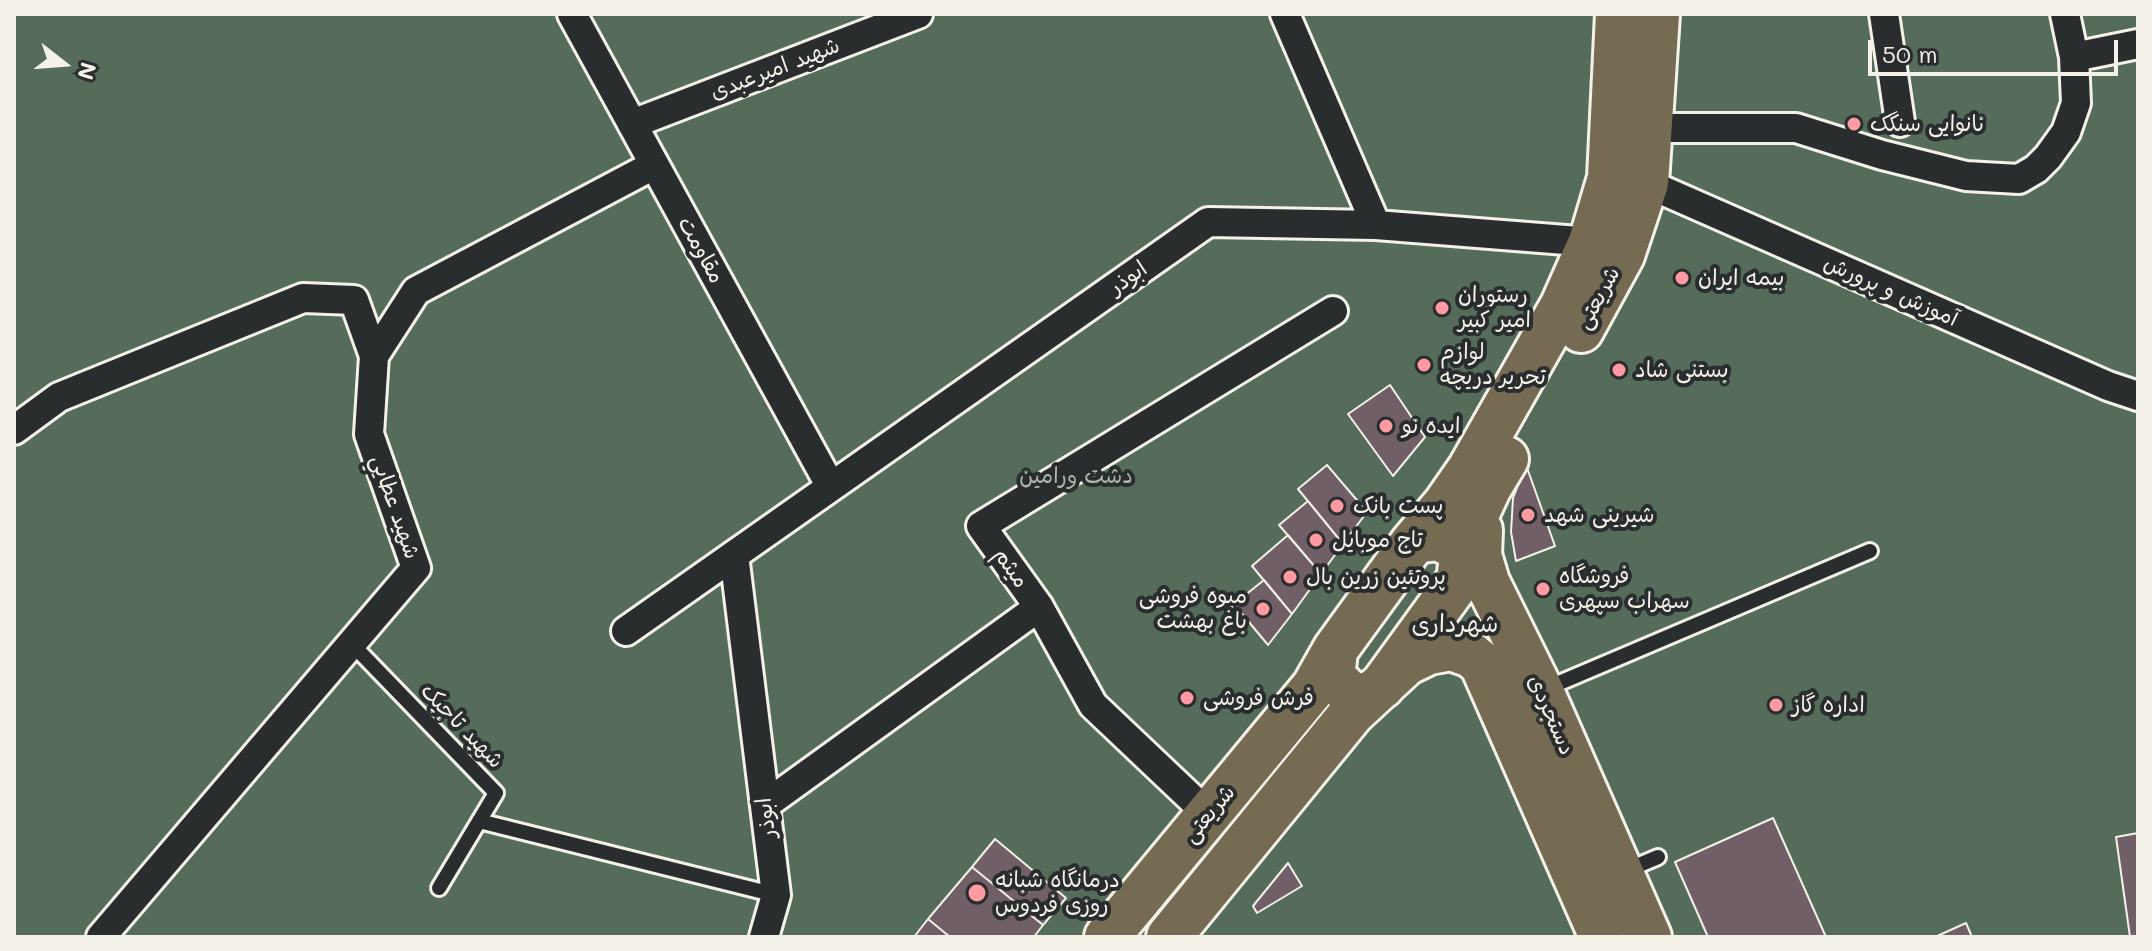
<!DOCTYPE html>
<meta charset="utf-8">
<style>
body{margin:0}
#map{position:relative;width:2152px;height:951px;overflow:hidden;background:#2a2d2e;font-family:Mali,sans-serif}
canvas{display:block}
.frame{position:absolute;inset:0;border:16px solid #f4f1e8;pointer-events:none}
.north{position:absolute;left:24px;top:24px;width:80px;height:80px;-webkit-text-stroke:6px #2a2d2e;paint-order:stroke;rotate:107deg;font-size:22px;font-weight:700;line-height:32px;text-align:center;color:#f4f1e8}
.north::after{content:'';display:block;margin:auto;width:28px;height:36px;background:#f4f1e8;clip-path:polygon(50% 0,100% 100%,50% 72%,0 100%)}
.scale{position:absolute;left:1868px;top:40px;width:250px;height:36px;box-sizing:border-box;border:4px solid #f4f1e8;border-top:0;padding-left:10px;font-size:24px;line-height:28px;white-space:nowrap;color:#f4f1e8;-webkit-text-stroke:6px #2a2d2e;paint-order:stroke}
</style>
<div id="map">
<canvas width="2152" height="951"></canvas>
<div class="frame"></div>
<div class="north">N</div>
<div class="scale">50 m</div>
</div>
<script>
const g = document.querySelector('canvas').getContext('2d');
g.lineJoin = 'round';
function paint(path, color) { g.fillStyle = color; g.fill(path, 'evenodd'); }
const poly = rows => new Path2D(rows.map(r => 'M' + r).join(''));
function stroke(path, color, width, dash) { g.strokeStyle = color; g.lineWidth = width; g.lineCap = dash ? 'butt' : 'round'; g.setLineDash(dash || []); g.stroke(path); }
function label(font, color, halo, rows, align = 'center') {
  g.font = font + ' Mali,"Playpen Sans Arabic",sans-serif'; g.lineWidth = 8; g.setLineDash([]); g.textBaseline = 'middle'; g.strokeStyle = halo; g.fillStyle = color; for (const [text, x, y, turn = 0] of rows) {
    g.save(); g.translate(x, y); g.rotate((+turn || 0) * Math.PI / 180); g.textAlign = isNaN(turn) ? turn : align; if (halo) g.strokeText(text, 0, 0); g.fillText(text, 0, 0); g.restore();
  }
}
const green = poly([
 [14,14,2138,14,2138,937,14,937]
]);
const building = poly([
 [1390,385,1425,437,1393,476,1348,414,1390,385],
 [1327,465,1367,512,1343,544,1298,489,1327,465],
 [1526,465,1555,546,1516,561,1511,532,1513,498,1526,465],
 [1308,501,1343,544,1321,574,1279,525,1308,501],
 [1288,535,1321,574,1292,614,1252,566,1288,535],
 [1264,580,1292,614,1268,645,1234,604,1264,580],
 [1773,818,1826,937,1708,937,1675,862,1773,818],
 [2138,833,2138,937,2130,937,2116,837,2138,833],
 [995,839,1066,898,1043,925,972,867,995,839],
 [1288,863,1302,886,1257,913,1253,906,1288,863],
 [972,867,1043,925,1034,937,950,937,928,919,972,867],
 [928,919,950,937,914,937,928,919],
 [1966,923,1972,937,1935,937,1966,923]
]);
const service = poly([
 [352,644,496,793,439,888],
 [1545,689,1870,551],
 [479,821,776,895],
 [1625,871,1658,857]
]);
const minor = poly([
 [572,14,831,487],
 [1285,14,1376,225],
 [1884,14,1900,122],
 [2074,57,2138,44],
 [632,124,918,14],
 [1649,128,1796,128,1882,155,1966,176,2019,179,2036,169,2048,157,2066,132,2076,103,2074,57,2065,14],
 [1646,183,2108,386,2138,396],
 [14,430,59,397,303,298,354,300,374,356],
 [734,555,776,895,764,937],
 [626,631,1208,222,1376,225,1591,242],
 [765,805,1039,607],
 [1208,814,1093,705,1039,607,981,526,1333,311],
 [101,937,416,568,369,434,374,356,416,291,654,165]
]);
const primary = poly([
 [1581,330,1622,255,1646,183,1657,14],
 [1480,530,1479,555,1487,582,1541,691,1649,937],
 [1412,544,1422,540,1439,538,1454,546,1462,558,1459,580,1382,686,1368,696,1355,695,1347,691,1335,679,1333,670,1335,650,1412,544,1445,505,1470,469,1563,305,1591,242,1610,178,1618,14],
 [1462,558,1471,526,1488,489,1506,459],
 [1107,937,1314,687,1335,650],
 [1169,937,1352,713,1406,663,1429,652,1451,648,1471,655,1482,664,1602,937]
]);
const markers = [
 [1854,124,8,"#ff9aa2"],
 [1682,278,8,"#ff9aa2"],
 [1442,308,8,"#ff9aa2"],
 [1424,365,8,"#ff9aa2"],
 [1619,370,8,"#ff9aa2"],
 [1386,426,8,"#ff9aa2"],
 [1337,506,8,"#ff9aa2"],
 [1528,515,8,"#ff9aa2"],
 [1316,540,8,"#ff9aa2"],
 [1290,577,8,"#ff9aa2"],
 [1543,589,8,"#ff9aa2"],
 [1263,609,8,"#ff9aa2"],
 [1187,698,8,"#ff9aa2"],
 [1776,705,8,"#ff9aa2"],
 [977,893,10,"#ff9aa2"]
];
const streetNames = [
 ["شهید امیرعبدی",775,69,-21],
 ["مقاومت",701,250,61],
 ["ابوذر",1128,278,-35],
 ["آموزش و پرورش",1891,291,24],
 ["شریعتی",1598,298,-61],
 ["شهيد عطايي",395,507,71],
 ["میثم",1011,568,55],
 ["دستجردی",1551,715,66],
 ["شهید تاجیک",462,726,46],
 ["شریعتی",1209,814,-50],
 ["ابوذر",766,818,-97]
];
const poiNames = [
 ["نانوایی سنگک",1870,124],
 ["بیمه ایران",1698,278],
 ["رستوران",1458,295],
 ["امیر کبیر",1458,320],
 ["لوازم",1440,352],
 ["تحریر دریچه",1440,377],
 ["بستنی شاد",1635,370],
 ["ایده نو",1402,426],
 ["پست بانک",1353,506],
 ["شیرینی شهد",1544,515],
 ["تاج موبایل",1332,540],
 ["فروشگاه",1559,576],
 ["سهراب سپهری",1559,601],
 ["پروتئین زرین بال",1306,577],
 ["میوه فروشی",1247,596,"right"],
 ["باغ بهشت",1247,621,"right"],
 ["فرش فروشی",1203,698],
 ["اداره گاز",1792,705],
 ["درمانگاه شبانه",995,880],
 ["روزی فردوس",995,905]
];
const parkNames = [
 ["دشت ورامین",1076,476]
];
const neighbourhoodNames = [
 ["شهرداری",1455,625]
];
paint(green, '#546c59');
paint(building, '#715f68');
stroke(building, '#f4f1e8', 2);
stroke(service, '#f4f1e8', 20);
stroke(minor, '#f4f1e8', 34);
stroke(primary, '#f4f1e8', 50);
stroke(service, '#2a2d2e', 14);
stroke(minor, '#2a2d2e', 28);
stroke(primary, '#746b52', 44);
for (const [x, y, r, color] of markers) { const dot = new Path2D(); dot.arc(x, y, r, 0, 2 * Math.PI); g.fillStyle = color; g.fill(dot); stroke(dot, '#2a2d2e', 3); }
label('22px', '#f4f1e8', '#2a2d2e', streetNames);
label('22px', '#f4f1e8', '#2a2d2e', poiNames, 'left');
label('22px', '#acb5a8', '#2a2d2e', parkNames);
label('24px', '#f4f1e8', '#2a2d2e', neighbourhoodNames);
</script>
